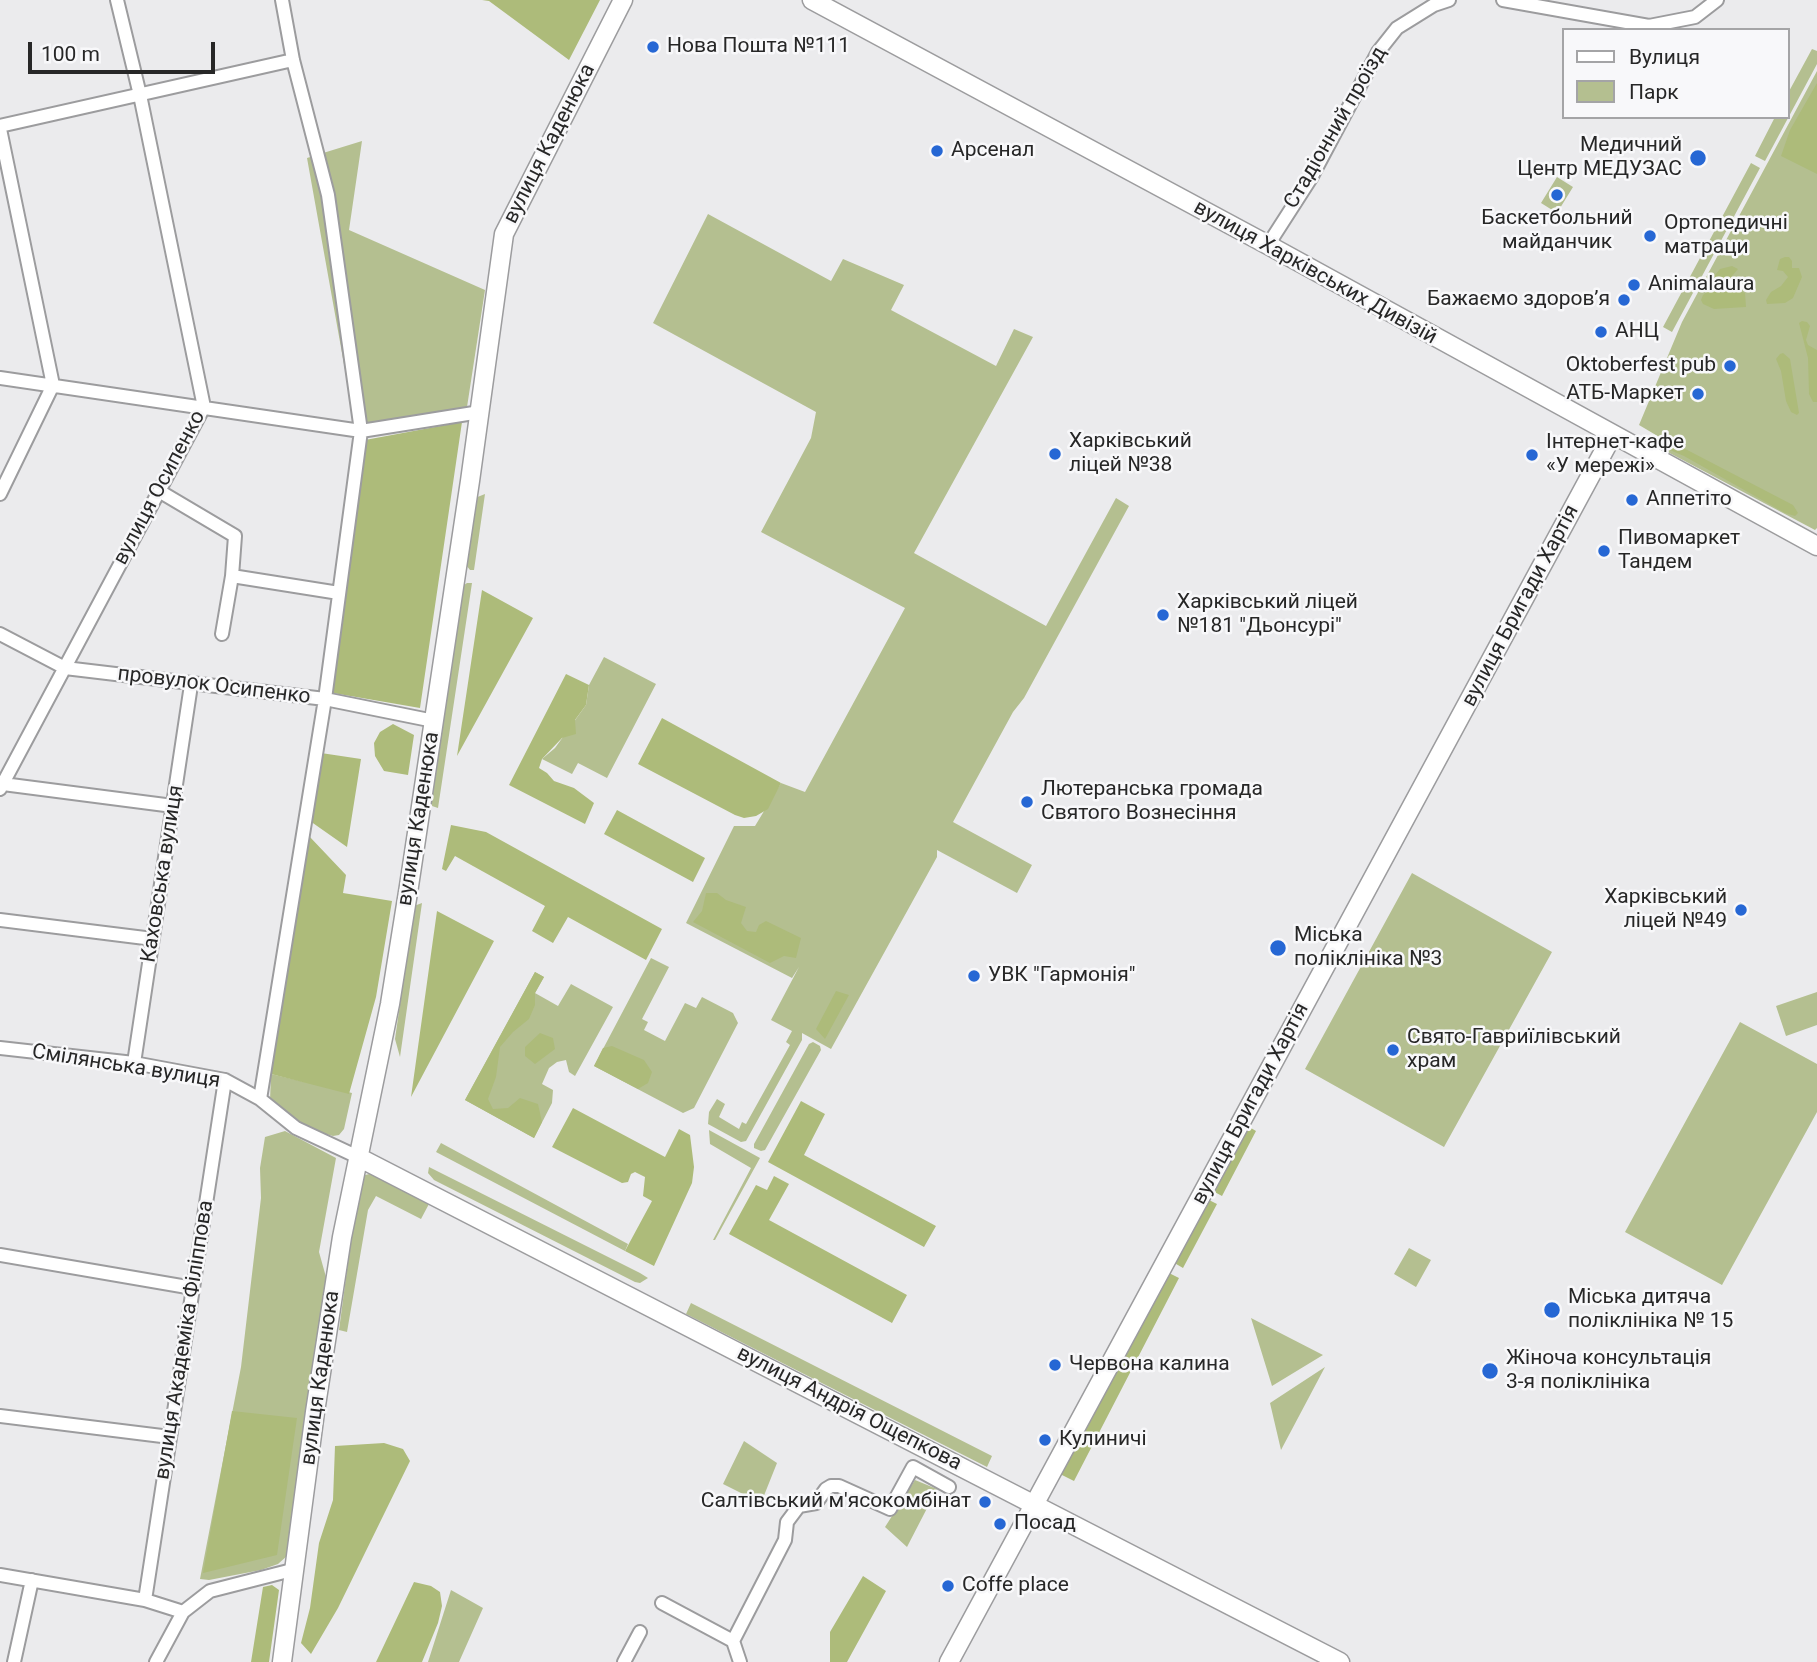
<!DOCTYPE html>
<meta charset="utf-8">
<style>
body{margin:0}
#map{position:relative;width:1817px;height:1662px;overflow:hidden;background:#ebebed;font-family:Roboto,sans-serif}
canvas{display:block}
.legend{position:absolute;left:1562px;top:28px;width:228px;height:91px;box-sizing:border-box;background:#f8f8fa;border:2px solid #a4a4a6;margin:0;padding:9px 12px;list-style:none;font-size:21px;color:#272727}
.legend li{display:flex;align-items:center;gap:14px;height:35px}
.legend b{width:35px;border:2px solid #a4a4a6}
.scale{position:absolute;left:28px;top:42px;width:187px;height:32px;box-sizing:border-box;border:4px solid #272727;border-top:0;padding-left:9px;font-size:21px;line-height:24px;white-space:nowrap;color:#272727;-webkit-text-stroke:5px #f8f8fa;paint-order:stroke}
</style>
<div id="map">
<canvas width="1817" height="1662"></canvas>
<ul class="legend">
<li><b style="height:9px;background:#fff"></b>Вулиця</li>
<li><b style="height:19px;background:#b4bf90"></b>Парк</li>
</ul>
<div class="scale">100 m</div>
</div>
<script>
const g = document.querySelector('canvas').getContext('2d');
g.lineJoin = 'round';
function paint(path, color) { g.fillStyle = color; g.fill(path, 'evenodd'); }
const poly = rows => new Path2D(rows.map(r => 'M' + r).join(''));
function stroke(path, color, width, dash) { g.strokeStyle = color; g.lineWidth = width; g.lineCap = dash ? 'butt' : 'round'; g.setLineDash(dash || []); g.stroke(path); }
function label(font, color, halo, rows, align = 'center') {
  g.font = font + ' Roboto,sans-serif'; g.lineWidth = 5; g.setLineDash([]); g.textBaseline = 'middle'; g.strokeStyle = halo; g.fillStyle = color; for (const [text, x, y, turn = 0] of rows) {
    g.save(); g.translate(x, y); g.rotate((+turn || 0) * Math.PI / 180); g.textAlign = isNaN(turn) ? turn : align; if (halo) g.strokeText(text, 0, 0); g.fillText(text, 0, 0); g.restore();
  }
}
const green = poly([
 [1812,49,1817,51,1817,64,1765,161,1755,156,1775,117,1787,117,1787,95],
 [1817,71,1817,528,1815,530,1662,449,1666,441,1639,425,1682,322],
 [362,141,349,230,485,290,467,407,373,424,354,420,307,158],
 [1751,163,1760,168,1672,332,1663,327],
 [1557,177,1573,187,1557,213,1541,203],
 [708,214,831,281,843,259,904,285,891,310,996,366,1014,329,1033,337,914,553,1046,626,1116,498,1129,506,1024,698,1013,712,953,822,1032,865,1017,893,937,850,937,857,831,1049,802,1033,802,1040,746,1141,741,1142,708,1124,709,1112,717,1099,725,1104,719,1117,739,1129,742,1122,746,1124,790,1045,786,1042,792,1031,771,1020,799,967,792,978,686,923,734,826,755,826,781,783,805,792,905,608,761,532,811,438,816,412,653,323],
 [485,494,474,570,470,570,466,565,475,498],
 [467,583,472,583,438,808,429,805,461,587],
 [604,657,656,684,607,778,578,763,572,774,542,759,555,748,586,705,589,685],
 [1412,873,1552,952,1444,1147,1305,1069],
 [422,903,400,1057,395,1039,414,906],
 [651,958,669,967,642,1019,648,1022,644,1030,665,1041,685,1003,696,1008,702,997,733,1013,738,1023,694,1108,683,1113,594,1066],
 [535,972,544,977,535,993,558,1006,571,984,613,1007,575,1076,569,1072,566,1060,557,1062,549,1068,542,1084,553,1090,552,1103,534,1138,465,1100],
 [1817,992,1817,1025,1786,1036,1776,1006],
 [1740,1022,1817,1064,1817,1112,1722,1285,1625,1232],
 [813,1042,820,1046,821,1050,765,1150,761,1151,754,1148,754,1144,809,1044],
 [271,1074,352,1093,344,1129,339,1135,333,1136,305,1128,270,1101],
 [709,1130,760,1158,715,1240,713,1240,751,1168,710,1144],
 [285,1131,336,1158,319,1252,326,1277,287,1556,278,1564,261,1570,209,1580,200,1579,241,1367,261,1198,260,1168,265,1137],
 [441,1143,628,1244,625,1251,436,1152],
 [429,1167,640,1273,648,1278,640,1283,635,1282,434,1180,428,1173],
 [374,1173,430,1202,421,1219,376,1196,368,1210,347,1332,339,1330,357,1194,361,1180,365,1175],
 [1409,1248,1431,1260,1416,1287,1394,1274],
 [691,1303,992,1456,987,1467,686,1314],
 [1251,1318,1323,1355,1272,1386],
 [1325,1367,1281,1450,1270,1403],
 [744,1441,777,1463,761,1503,723,1484],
 [915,1480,937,1489,907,1547,885,1527],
 [451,1590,483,1608,459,1662,428,1662]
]);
const forest = poly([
 [482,0,600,0,569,60,489,1],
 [1817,83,1817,174,1781,156,1790,130],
 [1785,257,1789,257,1792,261,1792,268,1799,268,1802,277,1793,298,1785,303,1767,304,1766,300,1771,292,1781,286,1788,277,1783,271,1777,270,1780,259],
 [1732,266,1738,269,1727,282,1726,287,1745,293,1746,307,1714,309,1703,304,1701,300,1703,295,1716,284,1715,275,1720,269],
 [1802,321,1807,322,1810,326,1806,340,1808,345,1817,350,1817,402,1813,402,1809,394,1808,358,1799,323],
 [1783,353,1790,359,1799,413,1797,415,1791,412,1786,401,1781,371,1776,359,1780,354],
 [462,422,420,708,333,693,365,440],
 [1668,440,1793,505,1798,513,1795,516,1785,513,1684,456,1665,448],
 [482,590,533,618,457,756],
 [566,674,589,685,586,705,575,720,576,734,562,738,542,759,539,768,547,773,554,781,574,788,594,803,585,824,509,785],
 [662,718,781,783,768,809,756,816,744,818,735,815,638,764],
 [393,724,414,735,408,775,384,771,375,756,374,743,380,732],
 [321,753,361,759,347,847,310,821],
 [617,810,705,858,693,882,604,834],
 [451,825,486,832,662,929,646,960,568,917,553,943,532,931,545,906,455,856,446,871,442,869],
 [309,836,346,875,343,893,392,901,376,997,349,1094,271,1074],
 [717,893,726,900,746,907,741,923,747,931,756,932,759,925,766,921,801,938,796,958,784,956,770,963,693,922,702,911,706,893],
 [437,911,494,941,411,1097],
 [535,972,544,977,535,993,535,1005,529,1019,513,1032,500,1047,496,1077,488,1099,493,1109,508,1108,520,1098,538,1104,542,1122,534,1138,465,1100],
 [836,991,849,995,825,1039,816,1029],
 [540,1033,553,1038,555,1049,535,1064,525,1056,525,1047],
 [612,1046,644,1060,652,1072,648,1083,638,1089,594,1066,603,1048],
 [801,1101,825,1114,804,1155,936,1226,924,1247,768,1162],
 [573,1108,665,1157,679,1129,690,1135,694,1167,692,1183,654,1266,625,1251,652,1201,643,1196,645,1177,635,1172,631,1174,628,1182,622,1183,552,1147],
 [1244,1124,1256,1131,1222,1196,1209,1189],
 [774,1176,789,1184,769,1220,907,1295,892,1323,729,1234,756,1185,767,1190],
 [1205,1198,1217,1204,1183,1268,1171,1261],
 [1165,1271,1179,1278,1074,1481,1060,1474],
 [232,1411,297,1418,277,1555,203,1573],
 [384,1443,403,1449,410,1461,338,1608,311,1654,301,1643,310,1608,319,1543,333,1500,335,1446],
 [863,1576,886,1591,847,1662,830,1662,830,1632],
 [414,1582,431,1586,440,1592,442,1606,438,1623,422,1662,376,1662],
 [272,1585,279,1590,269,1662,251,1662,263,1587]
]);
const street = poly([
 [1503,0,1649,26,1695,17,1717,0],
 [0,126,293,60],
 [0,129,53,385,0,494],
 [1268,245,1311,178,1378,52,1397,28,1434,5,1449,0],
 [0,378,361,431,480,412],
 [159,491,235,536,232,576,339,593],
 [0,634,65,668,325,699,434,721],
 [222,634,232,576],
 [3,784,173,806],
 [0,789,204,407,140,95,117,0],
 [0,920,153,939],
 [0,1048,134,1063,225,1080,260,1099,296,1128,358,1157],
 [134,1063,191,685],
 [260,1099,325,699,361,431,328,195,293,60,282,0],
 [0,1255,193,1288],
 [0,1416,170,1437],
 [0,1575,145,1600,183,1612],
 [145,1600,225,1080],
 [662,1603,733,1641,740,1662],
 [733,1641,785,1540,787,1522,799,1506,816,1503,826,1489,831,1486,839,1486,890,1509,913,1467,949,1487],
 [14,1662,32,1580],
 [156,1662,183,1612,210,1591,296,1569],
 [624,1662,640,1632]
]);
const secondary = poly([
 [812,0,1268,245,1817,546],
 [358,1157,1340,1662],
 [282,1662,315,1412,342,1237,390,1004,409,886,470,481,504,234,623,0],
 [949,1662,1612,436]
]);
const markers = [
 [653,47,7,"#2667d4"],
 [937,151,7,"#2667d4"],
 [1698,158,9,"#2667d4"],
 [1557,195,7,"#2667d4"],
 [1650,236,7,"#2667d4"],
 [1634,285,7,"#2667d4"],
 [1624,300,7,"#2667d4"],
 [1601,332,7,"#2667d4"],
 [1730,366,7,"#2667d4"],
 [1698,394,7,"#2667d4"],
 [1055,454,7,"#2667d4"],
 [1532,455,7,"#2667d4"],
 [1632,500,7,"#2667d4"],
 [1604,551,7,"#2667d4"],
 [1163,615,7,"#2667d4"],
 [1027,802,7,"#2667d4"],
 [1741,910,7,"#2667d4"],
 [1278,948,9,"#2667d4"],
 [974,976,7,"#2667d4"],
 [1393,1050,7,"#2667d4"],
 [1552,1310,9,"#2667d4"],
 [1055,1365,7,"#2667d4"],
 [1490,1371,9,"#2667d4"],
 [1045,1440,7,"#2667d4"],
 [985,1502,7,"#2667d4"],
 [1000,1524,7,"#2667d4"],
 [948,1586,7,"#2667d4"]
];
const poiNames = [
 ["Нова Пошта №111",667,47],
 ["Медичний",1682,146,"right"],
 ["Центр МЕДУЗАС",1682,170,"right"],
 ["Арсенал",951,151],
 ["Баскетбольний",1557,219,"center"],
 ["майданчик",1557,243,"center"],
 ["Ортопедичні",1664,224],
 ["матраци",1664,248],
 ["Animalaura",1648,285],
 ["Бажаємо здоровʼя",1610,300,"right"],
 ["АНЦ",1615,332],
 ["Oktoberfest pub",1716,366,"right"],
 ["АТБ-Маркет",1684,394,"right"],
 ["Харківський",1069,442],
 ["ліцей №38",1069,466],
 ["Інтернет-кафе",1546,443],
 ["«У мережі»",1546,467],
 ["Аппетіто",1646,500],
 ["Пивомаркет",1618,539],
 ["Тандем",1618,563],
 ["Харківський ліцей",1177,603],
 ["№181 \"Дьонсурі\"",1177,627],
 ["Лютеранська громада",1041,790],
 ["Святого Вознесіння",1041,814],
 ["Харківський",1727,898,"right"],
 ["ліцей №49",1727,922,"right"],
 ["Міська",1294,936],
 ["поліклініка №3",1294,960],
 ["УВК \"Гармонія\"",988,976],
 ["Свято-Гавриїлівський",1407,1038],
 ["храм",1407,1062],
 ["Міська дитяча",1568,1298],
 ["поліклініка № 15",1568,1322],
 ["Жіноча консультація",1506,1359],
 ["3-я поліклініка",1506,1383],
 ["Червона калина",1069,1365],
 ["Кулиничі",1059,1440],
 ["Салтівський м'ясокомбінат",971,1502,"right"],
 ["Посад",1014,1524],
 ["Coffe place",962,1586]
];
const streetNames = [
 ["Стадіонний проїзд",1336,128,-60],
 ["вулиця Каденюка",550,144,-63],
 ["вулиця Харківських Дивізій",1315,273,29],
 ["вулиця Осипенко",160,488,-62],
 ["вулиця Бригади Хартія",1521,606,-62],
 ["провулок Осипенко",214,686,7],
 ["вулиця Каденюка",419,819,-81],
 ["Каховська вулиця",163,874,-81],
 ["Смілянська вулиця",126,1067,9],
 ["вулиця Бригади Хартія",1251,1104,-62],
 ["вулиця Академіка Філіппова",185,1340,-81],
 ["вулиця Каденюка",321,1378,-82],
 ["вулиця Андрія Ощепкова",849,1409,27]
];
paint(green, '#b4bf90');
paint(forest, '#adbb7a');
stroke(street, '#9c9c9e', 16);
stroke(secondary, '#9c9c9e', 21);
stroke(street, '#fff', 12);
stroke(secondary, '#fff', 18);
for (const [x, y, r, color] of markers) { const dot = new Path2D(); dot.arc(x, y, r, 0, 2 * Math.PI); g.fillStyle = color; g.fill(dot); stroke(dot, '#f8f8fa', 2.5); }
label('21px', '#272727', '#f8f8fa', poiNames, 'left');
label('21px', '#272727', '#f8f8fa', streetNames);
</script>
